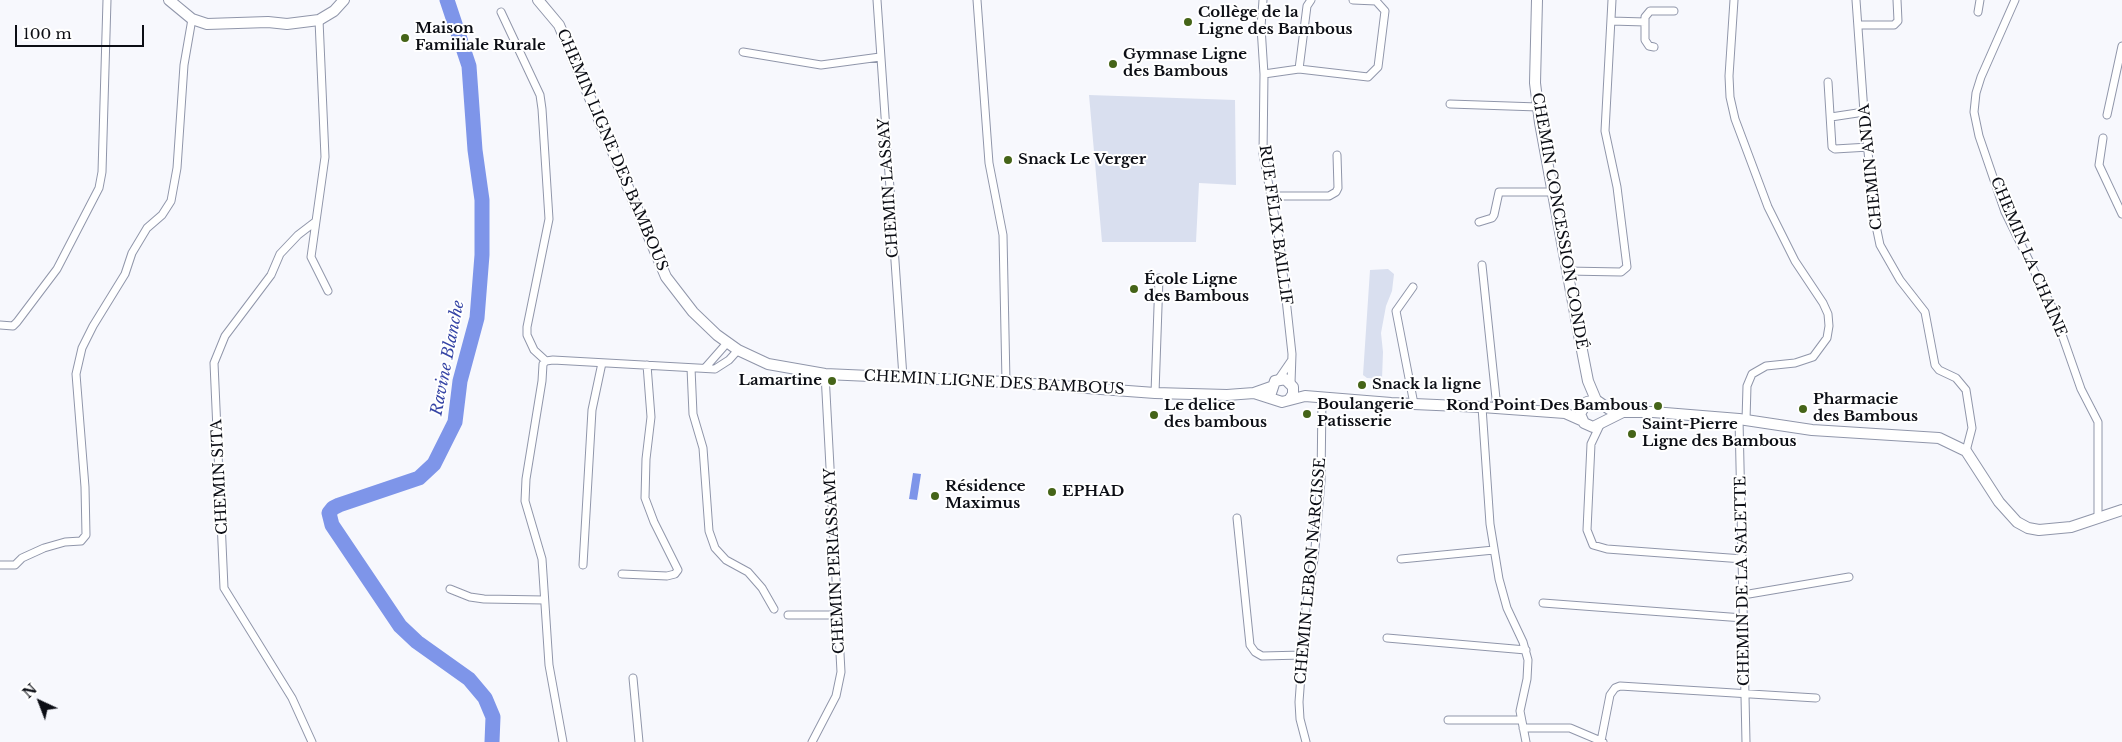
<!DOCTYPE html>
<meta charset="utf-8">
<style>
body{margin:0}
#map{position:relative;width:2122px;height:742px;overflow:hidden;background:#f7f8fd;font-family:"Libre Baskerville",serif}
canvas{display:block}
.north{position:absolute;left:15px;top:677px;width:50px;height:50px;-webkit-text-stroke:4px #fff;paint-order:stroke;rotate:317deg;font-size:14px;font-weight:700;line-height:20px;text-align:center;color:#0c0e15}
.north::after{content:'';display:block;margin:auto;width:18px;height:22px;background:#0c0e15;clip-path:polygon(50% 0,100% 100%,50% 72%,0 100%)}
.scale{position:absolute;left:15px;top:25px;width:129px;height:22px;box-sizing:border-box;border:2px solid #0c0e15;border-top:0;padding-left:6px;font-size:15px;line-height:18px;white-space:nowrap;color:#0c0e15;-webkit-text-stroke:4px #fff;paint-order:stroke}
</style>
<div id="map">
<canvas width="2122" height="742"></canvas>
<div class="north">N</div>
<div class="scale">100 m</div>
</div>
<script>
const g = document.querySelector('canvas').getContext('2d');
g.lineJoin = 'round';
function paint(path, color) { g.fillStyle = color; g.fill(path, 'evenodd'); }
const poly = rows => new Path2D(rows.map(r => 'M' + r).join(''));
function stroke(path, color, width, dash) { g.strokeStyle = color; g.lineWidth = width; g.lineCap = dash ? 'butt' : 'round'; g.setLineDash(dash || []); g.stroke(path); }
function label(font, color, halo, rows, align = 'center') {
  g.font = font + ' "Libre Baskerville",serif'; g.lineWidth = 4; g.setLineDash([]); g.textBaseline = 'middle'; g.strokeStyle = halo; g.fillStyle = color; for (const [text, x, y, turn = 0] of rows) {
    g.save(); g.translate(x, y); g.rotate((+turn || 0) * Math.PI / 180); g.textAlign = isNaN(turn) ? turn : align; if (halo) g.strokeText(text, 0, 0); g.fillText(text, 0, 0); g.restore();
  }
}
const green = poly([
 [1089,95,1235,100,1236,185,1199,183,1196,242,1102,242],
 [1388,269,1394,274,1392,291,1386,306,1381,333,1383,352,1382,379,1367,378,1363,375,1370,270]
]);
const water = poly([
 [913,473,921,474,917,500,909,499]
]);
const river = poly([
 [447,0,469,66,475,150,482,200,482,255,477,318,460,381,455,422,434,464,419,478,339,505,333,508,329,513,332,525,400,626,417,642,469,679,485,698,493,717,492,742]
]);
const street = poly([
 [877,0,903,377],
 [977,0,989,163,1003,235,1006,382],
 [1263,0,1261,27,1264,74,1263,154,1280,244,1292,354,1291,383],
 [1734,0,1729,76,1730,97,1735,119,1768,207,1795,261,1823,303,1828,314,1829,326,1827,338,1813,357,1795,363,1766,366,1752,374,1747,386,1746,420],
 [1856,0,1864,112,1875,221,1880,245,1900,280,1925,312,1935,365,1939,370,1956,378,1966,390,1972,428,1966,451],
 [2015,0,1981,77,1976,93,1974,112,1979,136,2005,212,2053,309,2081,389,2098,422,2098,517],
 [501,12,540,95,542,109,549,219,527,327,527,335,534,350,546,361],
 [1978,12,1980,0],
 [319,20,325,157,311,257,328,291],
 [1611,21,1645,22,1645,40,1649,46,1654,47],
 [1645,22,1645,17,1650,11,1674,11],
 [1858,25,1894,25,1898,21,1897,0],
 [743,52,821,65,880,57],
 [1299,69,1307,6,1311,0],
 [1264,74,1299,69,1368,77,1378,67,1385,11,1376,1,1353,0],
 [1828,82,1832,147,1835,149,1869,147],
 [1450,104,1538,107],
 [2107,115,2122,46],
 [1831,117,1864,112],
 [2103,138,2099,165,2122,214],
 [1271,196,1329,196,1336,192,1338,188,1337,155],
 [1479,222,1492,218,1494,215,1499,192,1552,192],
 [1482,265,1497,408],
 [1567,271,1621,272,1627,267,1617,187,1605,131,1612,0],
 [1413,287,1396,311,1414,404],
 [0,325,13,326,17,322,57,269,99,188,102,172,107,0],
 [691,368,693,414,703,448,709,531,715,548,726,560,748,572,762,588,774,609],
 [705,368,727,343],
 [1278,380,1291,361],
 [1155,393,1159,278],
 [1482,407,1490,524,1499,579,1507,608,1523,642,1528,660,1527,679,1520,711,1526,742],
 [1739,419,1746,742],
 [1600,425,1591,444,1587,530,1593,545,1607,549,1743,559],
 [1237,518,1250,645,1255,652,1262,656,1303,655],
 [1401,559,1494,550],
 [0,565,15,565,22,558,44,548,65,542,81,541,86,535,85,487,76,374,82,348,93,326,125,274,132,253,147,228,162,215,171,201,177,168,184,65,192,19],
 [583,565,592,410,602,363],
 [622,574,667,576,675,574,678,570,654,522,645,498,646,459,651,417,647,365],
 [450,589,470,597,484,599,544,600],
 [1743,595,1849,577],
 [1543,603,1743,618],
 [788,615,838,615],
 [1387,638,1526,650],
 [633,678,639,742],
 [1448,720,1521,720],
 [1523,728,1570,728,1603,742],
 [1601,741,1610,695,1615,688,1620,686,1816,698],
 [312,742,292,698,224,588,214,363,225,336,271,275,280,254,298,235,315,222],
 [563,742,549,665,542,559,525,501,526,479,542,381,543,364,546,361,553,360,715,369,729,360,738,350],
 [812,742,836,696,841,672,825,374],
 [1306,742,1300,719,1299,702,1306,608,1314,559,1321,481,1322,399]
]);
const secondary = poly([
 [169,0,192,19,207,24,268,22,287,24,319,20,334,11,344,0],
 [538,0,559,25,666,277,693,312,717,335,738,350,768,364,825,374,1006,382,1155,393,1227,395,1254,393,1271,387],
 [1537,0,1535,83,1540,123,1579,335,1588,381,1596,400],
 [1254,393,1282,402,1305,396,1391,403,1482,407,1565,413,1583,421],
 [1271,393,1275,381,1285,379,1293,387,1293,394,1289,400],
 [1623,412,1593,427,1584,423,1580,414,1587,402,1596,400,1609,409,1623,412,1653,412,1739,419,1812,430,1939,438,1966,451,1999,502,2017,522,2028,528,2039,530,2071,527,2122,510]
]);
const markers = [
 [1188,22,5,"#456418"],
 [405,38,5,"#456418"],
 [1113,64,5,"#456418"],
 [1008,160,5,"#456418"],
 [1134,289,5,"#456418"],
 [832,381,5,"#456418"],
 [1362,385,5,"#456418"],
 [1658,406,5,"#456418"],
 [1803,409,5,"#456418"],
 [1307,414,5,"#456418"],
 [1154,415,5,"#456418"],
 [1632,434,5,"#456418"],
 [1052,492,5,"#456418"],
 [935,496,5,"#456418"]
];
const poiNames = [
 ["Collège de la",1198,13],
 ["Ligne des Bambous",1198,30],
 ["Maison",415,29],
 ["Familiale Rurale",415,46],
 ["Gymnase Ligne",1123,55],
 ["des Bambous",1123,72],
 ["Snack Le Verger",1018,160],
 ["École Ligne",1144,280],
 ["des Bambous",1144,297],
 ["Lamartine",822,381,"right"],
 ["Snack la ligne",1372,385],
 ["Pharmacie",1813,400],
 ["des Bambous",1813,417],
 ["Boulangerie",1317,405],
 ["Patisserie",1317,422],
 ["Le delice",1164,406],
 ["des bambous",1164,423],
 ["Rond Point Des Bambous",1648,406,"right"],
 ["Saint-Pierre",1642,425],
 ["Ligne des Bambous",1642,442],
 ["Résidence",945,487],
 ["Maximus",945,504],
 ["EPHAD",1062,492]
];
const streetNames = [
 ["CHEMIN LIGNE DES BAMBOUS",612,150,67],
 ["CHEMIN ANDA",1871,167,-96],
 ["CHEMIN LASSAY",889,188,-94],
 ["CHEMIN CONCESSION CONDÉ",1559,221,80],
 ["RUE FÉLIX BAILLIF",1275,225,82],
 ["CHEMIN LA CHAÎNE",2028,257,67],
 ["CHEMIN LIGNE DES BAMBOUS",994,383,3],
 ["CHEMIN SITA",220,477,-93],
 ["CHEMIN PERIASSAMY",835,561,-93],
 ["CHEMIN LEBON NARCISSE",1311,571,-85],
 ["CHEMIN DE LA SALETTE",1743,581,-91]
];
const waterNames = [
 ["Ravine Blanche",448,358,-79]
];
paint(green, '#d9dfef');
paint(water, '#7e95e9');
stroke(river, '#7e95e9', 15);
stroke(street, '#9096aa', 9);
stroke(secondary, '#9096aa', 12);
stroke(street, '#fff', 7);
stroke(secondary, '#fff', 10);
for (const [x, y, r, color] of markers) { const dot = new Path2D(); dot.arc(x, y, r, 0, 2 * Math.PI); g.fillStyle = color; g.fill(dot); stroke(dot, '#fff', 2); }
label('bold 15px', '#0c0e15', '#fff', poiNames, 'left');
label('15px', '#0c0e15', '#fff', streetNames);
label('italic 16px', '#3544a5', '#fff', waterNames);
</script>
